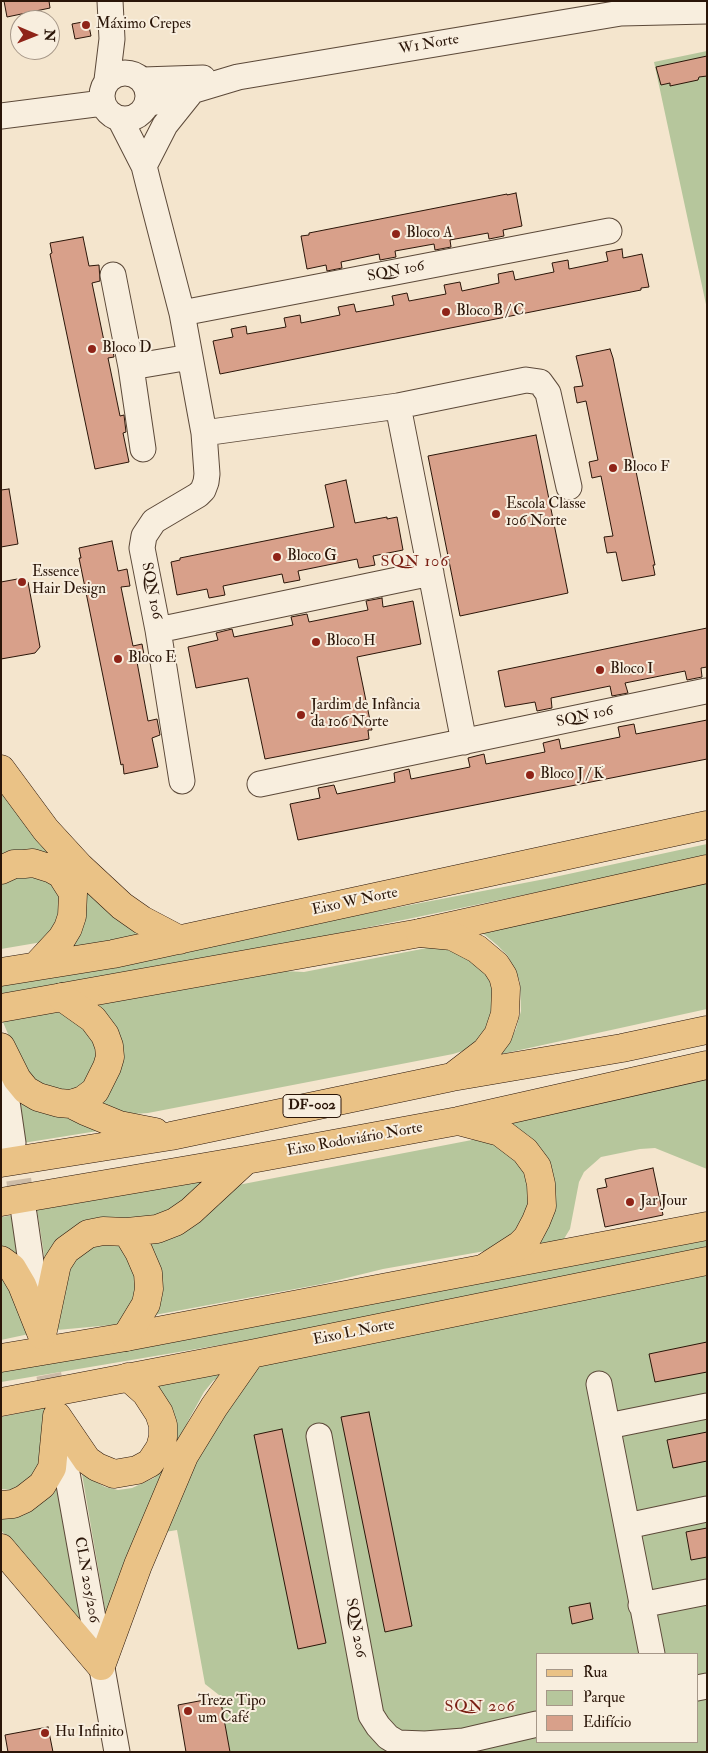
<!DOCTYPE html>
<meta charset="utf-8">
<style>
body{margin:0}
#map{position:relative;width:708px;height:1753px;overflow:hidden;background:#f4e5cd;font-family:"IM FELL Double Pica",serif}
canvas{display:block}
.frame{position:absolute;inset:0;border:2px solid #2a1508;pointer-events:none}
.legend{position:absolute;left:536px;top:1653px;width:162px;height:90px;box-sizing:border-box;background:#f8eede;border:1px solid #a69788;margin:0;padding:6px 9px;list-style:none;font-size:15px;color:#2a1508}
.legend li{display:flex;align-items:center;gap:10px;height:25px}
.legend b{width:25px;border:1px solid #a69788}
.north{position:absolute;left:10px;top:10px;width:50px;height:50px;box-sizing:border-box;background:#f8eede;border:1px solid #a69788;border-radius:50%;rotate:91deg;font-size:14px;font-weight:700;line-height:20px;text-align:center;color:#2a1508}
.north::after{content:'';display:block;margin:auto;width:18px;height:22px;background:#8f2418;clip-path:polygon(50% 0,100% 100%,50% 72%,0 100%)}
</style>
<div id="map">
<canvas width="708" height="1753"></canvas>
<div class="frame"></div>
<ul class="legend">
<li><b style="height:6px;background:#eac286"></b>Rua</li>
<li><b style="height:14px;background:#b6c69c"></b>Parque</li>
<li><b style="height:14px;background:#d8a08a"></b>Edifício</li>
</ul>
<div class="north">N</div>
</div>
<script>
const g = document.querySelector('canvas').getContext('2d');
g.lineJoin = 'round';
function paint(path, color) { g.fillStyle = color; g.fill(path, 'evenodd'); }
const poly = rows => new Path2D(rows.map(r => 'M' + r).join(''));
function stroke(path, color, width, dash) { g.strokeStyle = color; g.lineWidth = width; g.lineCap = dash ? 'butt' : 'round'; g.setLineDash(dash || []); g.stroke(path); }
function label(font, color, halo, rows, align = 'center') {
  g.font = font + ' "IM FELL Double Pica",serif'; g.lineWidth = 4; g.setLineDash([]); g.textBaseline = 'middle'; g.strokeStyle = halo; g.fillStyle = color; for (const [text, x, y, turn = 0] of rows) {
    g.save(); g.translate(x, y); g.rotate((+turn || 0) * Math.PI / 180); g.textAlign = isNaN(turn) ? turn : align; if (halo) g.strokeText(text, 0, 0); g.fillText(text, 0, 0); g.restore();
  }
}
const green = poly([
 [707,51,707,309,654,62],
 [1,779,156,934,59,953,75,888,1,860],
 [707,844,707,857,287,944,1,998,1,984,550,878],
 [11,873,53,880,65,903,48,941,1,949,1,879],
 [707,876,707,1009,497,1055,509,1042,516,1029,521,1011,520,982,508,956,497,945,485,935,470,928],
 [442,945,495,974,493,1028,466,1050,453,1054,148,1113,133,1114,88,1104,109,1084,81,1006,264,970,304,972],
 [49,1011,68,1014,87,1025,103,1049,82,1089,52,1093,23,1070,3,1022],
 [707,1080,707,1169,655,1148,640,1149,601,1157,584,1172,579,1182,570,1229,562,1242,533,1248,555,1198,552,1175,536,1145,528,1135,505,1123],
 [18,1088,110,1129,23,1143],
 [477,1139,488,1139,526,1163,532,1212,502,1248,383,1269,322,1284,149,1316,146,1245,238,1185],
 [209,1180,173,1214,98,1223,47,1273,37,1210],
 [15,1215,26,1275,1,1251,1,1217],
 [707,1236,707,1247,532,1285,244,1341,1,1382,1,1369],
 [114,1239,145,1273,122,1324,57,1330,72,1252],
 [707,1267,707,1752,230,1752,219,1695,205,1684,177,1530,165,1532,185,1467,253,1359],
 [537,1654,697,1654,697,1742,537,1742],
 [1,1272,29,1334,1,1340],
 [223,1374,213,1381,204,1392,188,1421,109,1632,82,1474,105,1487,118,1490,132,1488,154,1478,162,1469,140,1382],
 [48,1407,47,1465,13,1490,1,1489,1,1417],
 [61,1476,91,1643,50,1588,1,1530,1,1507]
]);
const building = poly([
 [4,1,49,1,50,8,7,17,4,1],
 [88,21,91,36,75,39,72,24,88,21],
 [707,56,707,76,699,77,698,80,670,86,670,83,661,85,656,67,707,56],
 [516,193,522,226,503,230,504,236,489,239,488,233,450,240,451,247,435,250,434,244,395,251,396,257,380,260,379,254,341,262,342,268,327,271,326,265,307,269,301,236,309,235,309,233,507,194,507,195,516,193],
 [83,237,89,266,99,265,100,281,92,283,104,341,111,340,114,357,108,358,120,416,124,415,126,432,123,433,129,462,95,469,50,254,52,253,50,243,83,237],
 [622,249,623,258,642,254,649,287,641,288,641,290,220,374,213,341,233,337,231,329,246,326,247,334,286,327,284,318,300,315,301,323,340,315,338,307,354,304,356,312,394,305,392,296,407,293,409,301,446,294,444,285,460,282,462,291,499,283,498,274,513,271,515,280,554,272,552,263,568,260,569,269,608,261,606,252,622,249],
 [610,349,613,358,655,565,653,565,655,575,622,581,616,552,607,553,604,537,613,536,601,476,592,478,589,462,598,460,586,401,577,403,574,387,583,386,576,356,610,349],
 [536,435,568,593,460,616,428,456,536,435],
 [346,480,355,523,387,517,387,519,397,517,403,550,373,556,375,565,359,568,357,559,298,571,300,580,284,583,282,574,223,586,225,595,209,598,207,589,177,595,171,562,180,560,180,558,334,527,325,485,346,480],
 [9,489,18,544,1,547,1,490,9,489],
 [112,541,118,571,127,569,130,586,121,587,133,646,142,644,145,660,137,662,148,721,157,719,160,735,152,738,158,767,124,774,123,764,121,765,79,558,81,558,79,548,112,541],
 [23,578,28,582,40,647,35,653,1,659,1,582,23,578],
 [382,598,383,607,413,601,421,644,357,657,372,730,368,730,369,739,265,759,248,678,196,688,188,647,218,640,216,633,232,629,234,637,293,625,291,617,307,614,309,622,368,610,366,601,382,598],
 [707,628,707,667,701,668,702,677,687,680,685,671,625,683,628,693,612,696,610,686,551,698,552,708,537,711,535,702,505,707,498,671,707,628],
 [707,720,707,759,298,840,290,804,320,798,318,788,334,785,337,794,395,782,394,773,409,769,411,779,470,767,468,758,484,754,486,764,545,752,543,743,559,739,561,749,620,737,618,727,634,724,636,734,707,720],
 [653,1168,663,1215,605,1227,597,1189,607,1187,605,1179,653,1168],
 [707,1342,707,1372,655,1382,649,1354,707,1342],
 [369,1412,412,1626,385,1632,341,1417,369,1412],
 [282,1429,326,1643,298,1649,254,1435,282,1429],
 [707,1432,707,1461,673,1468,667,1440,707,1432],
 [707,1528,707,1557,691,1560,686,1532,707,1528],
 [590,1603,593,1619,572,1624,569,1607,590,1603],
 [220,1697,230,1752,186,1752,178,1705,220,1697],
 [48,1727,53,1752,8,1752,5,1735,48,1727]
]);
const minorTunnel = poly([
 [13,1143,24,1214],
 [42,1338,55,1408]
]);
const minor = poly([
 '102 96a23 23 0 1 1 46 0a23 23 0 1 1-46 0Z',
 [107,80,112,39,110,1],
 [143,80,203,78],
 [148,104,238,77,621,13,707,11],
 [1,116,103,103],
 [120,119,144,166,148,182,182,313,204,433,398,406,526,380,540,382,548,393,569,487],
 [144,166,165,125,193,90],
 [113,275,131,367],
 [182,313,609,231],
 [398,406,464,742],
 [143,449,131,367,190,357],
 [158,630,431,573],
 [182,781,158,630,142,548,144,536,154,521,198,495,203,490,206,482,207,474,204,433],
 [260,784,706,691],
 [1,1060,13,1143],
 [24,1214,38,1311],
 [599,1384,652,1654],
 [608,1426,707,1406],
 [60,1434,117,1752],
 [319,1436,371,1715,378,1726,388,1737,398,1743,425,1744,464,1741,537,1724],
 [627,1526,707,1509],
 [641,1605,707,1592],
 [697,1688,707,1686]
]);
const major = poly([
 [1,769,46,830,80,867,122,906,142,920,180,940],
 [1,870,14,864,24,864,33,863,52,869,61,874,73,893,72,916,68,928,62,938,36,966],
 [1,972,113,954,707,825],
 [1,1008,420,933,707,869],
 [1,1358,126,1337,707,1226],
 [1,1402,251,1354,707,1261],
 [57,1416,87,1460,97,1467,114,1474,137,1470,150,1463,160,1448,163,1437,163,1425,159,1413,146,1393,128,1377],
 [1,1505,13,1504,24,1499,42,1485,52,1468,57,1416],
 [1,1548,101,1666,138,1565,184,1456,214,1407,251,1354]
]);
const highway = poly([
 [420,933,452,936,477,949,496,965,503,976,506,988,505,1014,498,1035,486,1051,456,1074],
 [1,1047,17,1079,26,1090,38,1097,59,1103,71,1104,83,1100,95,1091,107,1067,110,1057,109,1046,105,1035,93,1019,62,997],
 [71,1104,85,1111,119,1125,155,1132],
 [462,1122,500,1132,525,1151,537,1167,541,1184,542,1206,536,1221,527,1238,520,1245,486,1267],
 [1,1163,171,1136,452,1077,622,1048,707,1030],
 [1,1202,246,1160,458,1121,707,1065],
 [1,1260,12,1268,22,1285,42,1335],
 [42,1335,57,1264,66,1250,88,1234,103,1231,127,1232,157,1229,175,1222,191,1211,246,1160],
 [126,1337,146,1304,149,1289,148,1273,139,1252,127,1232]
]);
const markers = [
 [86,25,5,"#8f2418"],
 [396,234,5,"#8f2418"],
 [446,312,5,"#8f2418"],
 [92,349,5,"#8f2418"],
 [613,468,5,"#8f2418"],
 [496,514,5,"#8f2418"],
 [277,557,5,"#8f2418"],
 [22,582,5,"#8f2418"],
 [316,642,5,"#8f2418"],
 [118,659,5,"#8f2418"],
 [600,670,5,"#8f2418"],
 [301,715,5,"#8f2418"],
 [530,775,5,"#8f2418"],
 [630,1202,5,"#8f2418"],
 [188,1711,5,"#8f2418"],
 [45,1733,5,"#8f2418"]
];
const shields = [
 [312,1106,58]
];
const shieldNames = [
 ["DF-002",312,1106]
];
const poiNames = [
 ["Máximo Crepes",96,25],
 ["Bloco A",406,234],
 ["Bloco B / C",456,312],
 ["Bloco D",102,349],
 ["Bloco F",623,468],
 ["Escola Classe",506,505],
 ["106 Norte",506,522],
 ["Bloco G",287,557],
 ["Essence",32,573],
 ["Hair Design",32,590],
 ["Bloco H",326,642],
 ["Bloco E",128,659],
 ["Bloco I",610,670],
 ["Jardim de Infância",311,706],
 ["da 106 Norte",311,723],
 ["Bloco J / K",540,775],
 ["Jar Jour",640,1202],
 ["Treze Tipo",198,1702],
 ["um Café",198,1719],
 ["Hu Infinito",55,1733]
];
const streetNames = [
 ["W1 Norte",429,45,-10],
 ["SQN 106",396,272,-11],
 ["SQN 106",151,591,79],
 ["SQN 106",585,717,-12],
 ["Eixo W Norte",355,902,-12],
 ["Eixo Rodoviário Norte",355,1140,-10],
 ["Eixo L Norte",354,1333,-11],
 ["CLN 205/206",86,1580,80],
 ["SQN 206",355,1628,80]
];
const neighbourhoodNames = [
 ["SQN 106",415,563],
 ["SQN 206",480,1708]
];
paint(green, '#b6c69c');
paint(building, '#d8a08a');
stroke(building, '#2a1508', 1);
stroke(minorTunnel, '#ccbba6', 25, [25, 12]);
stroke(minor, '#5c4939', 27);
stroke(major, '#2a1508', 29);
stroke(highway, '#2a1508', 29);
stroke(minor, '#f8eede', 25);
stroke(major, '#eac286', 28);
stroke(highway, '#eac286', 28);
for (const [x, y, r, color] of markers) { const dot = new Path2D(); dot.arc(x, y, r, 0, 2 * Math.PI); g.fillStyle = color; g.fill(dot); stroke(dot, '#f8eede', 2); }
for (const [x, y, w] of shields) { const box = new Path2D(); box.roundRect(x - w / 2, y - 11.5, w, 23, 4); g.fillStyle = '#f8eede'; g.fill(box); stroke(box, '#2a1508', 1); }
label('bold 14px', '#2a1508', null, shieldNames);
label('15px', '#2a1508', '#f8eede', poiNames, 'left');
label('15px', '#2a1508', '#f8eede', streetNames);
g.letterSpacing = '1px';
label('16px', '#7a1f14', '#f8eede', neighbourhoodNames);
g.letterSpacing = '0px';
</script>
